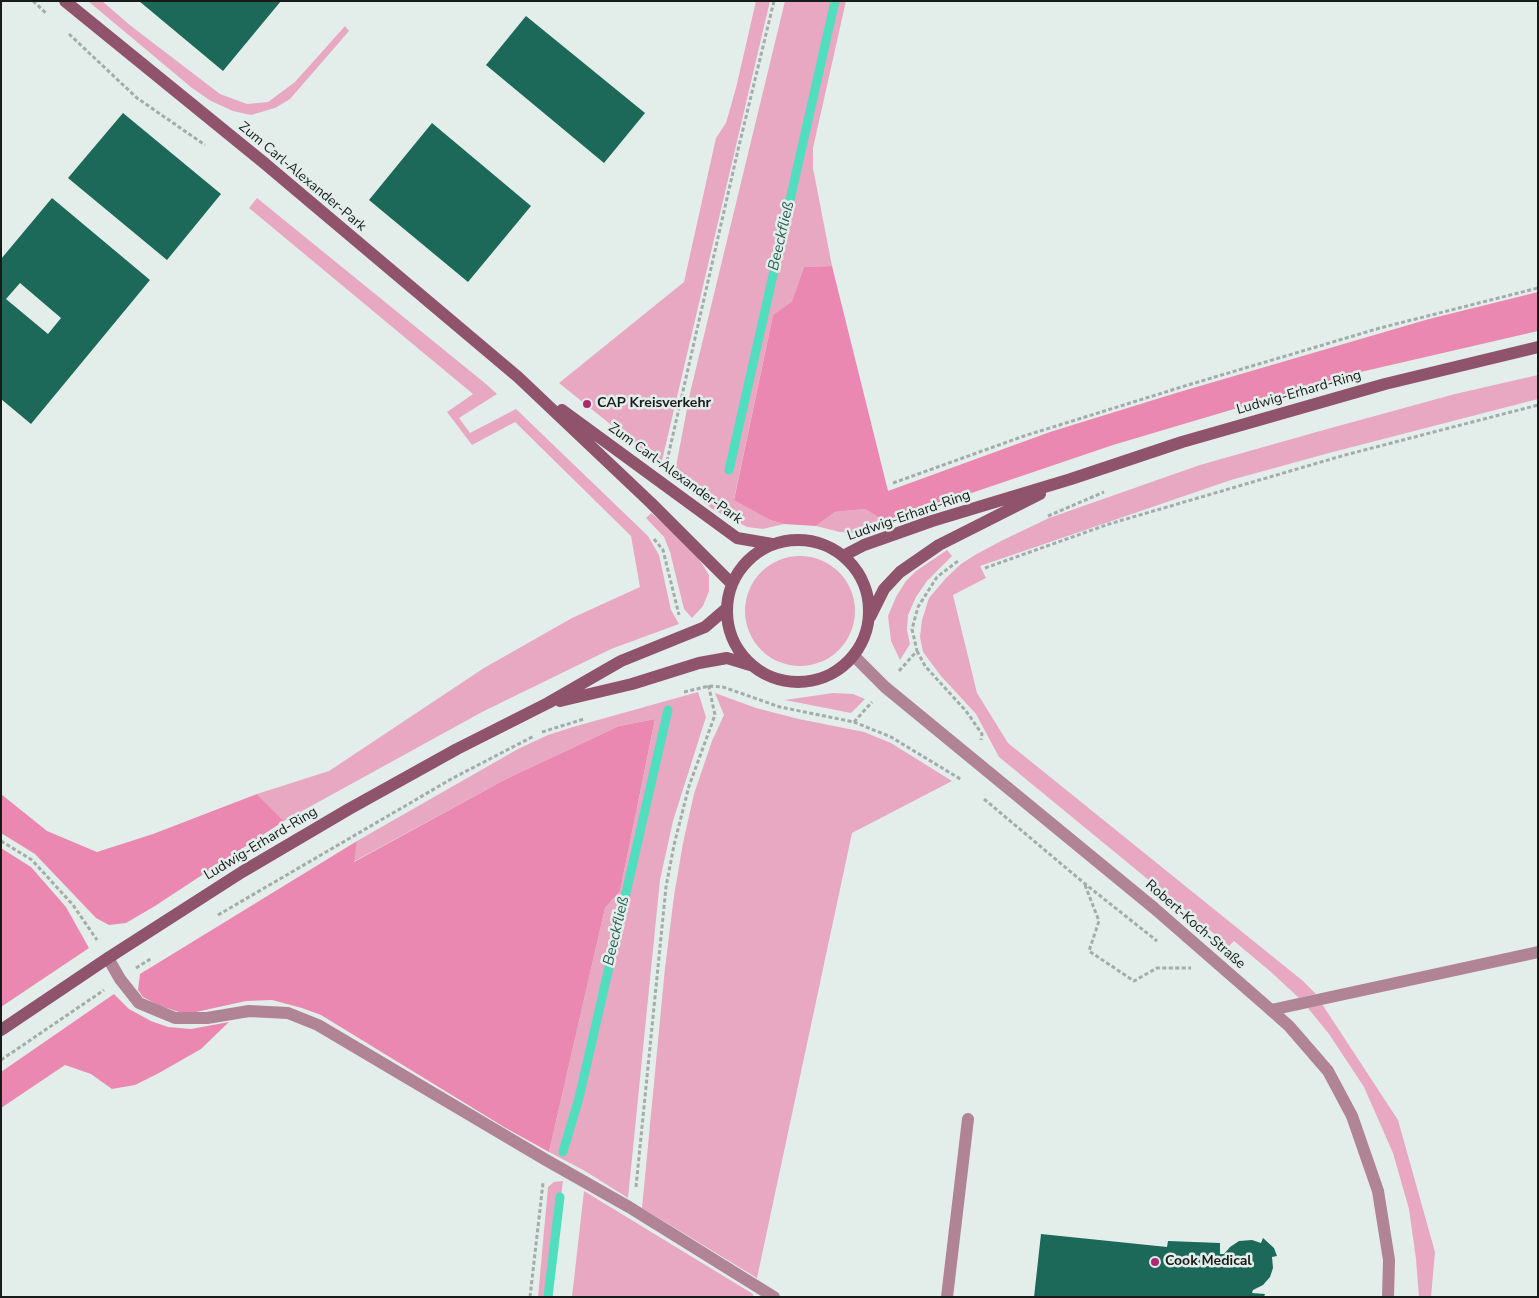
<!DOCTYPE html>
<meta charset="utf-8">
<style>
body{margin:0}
#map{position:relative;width:1539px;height:1298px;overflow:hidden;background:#e3eeeb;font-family:"Nunito Sans",sans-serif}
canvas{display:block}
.frame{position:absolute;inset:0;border:2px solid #171b1a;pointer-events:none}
</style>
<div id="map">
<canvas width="1539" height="1298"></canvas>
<div class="frame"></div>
</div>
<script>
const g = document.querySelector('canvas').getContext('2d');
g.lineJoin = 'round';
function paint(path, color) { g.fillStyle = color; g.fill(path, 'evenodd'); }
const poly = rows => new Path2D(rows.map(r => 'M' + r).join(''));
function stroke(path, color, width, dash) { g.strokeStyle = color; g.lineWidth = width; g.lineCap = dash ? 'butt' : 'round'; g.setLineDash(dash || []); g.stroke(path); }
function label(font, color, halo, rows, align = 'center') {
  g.font = font + ' "Nunito Sans",sans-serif'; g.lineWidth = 5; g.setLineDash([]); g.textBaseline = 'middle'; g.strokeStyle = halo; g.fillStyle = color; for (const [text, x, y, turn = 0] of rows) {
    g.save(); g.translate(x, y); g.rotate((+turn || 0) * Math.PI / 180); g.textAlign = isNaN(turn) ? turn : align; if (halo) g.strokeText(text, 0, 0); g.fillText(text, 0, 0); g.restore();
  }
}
const green = poly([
 [88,1,102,1,131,26,220,94,247,104,268,102,295,82,345,26,349,31,290,99,275,108,251,115,233,111,211,101,192,88],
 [756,1,770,1,661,465,559,383,684,282,716,138,726,123,736,88],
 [785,1,846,1,813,148,813,168,832,266,804,267,792,301,773,315,734,499,770,520,784,524,763,529,747,527,712,509,674,477,690,393],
 [257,198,486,384,497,394,459,418,470,433,516,409,648,536,659,555,671,610,679,624,611,649,482,712,284,821,257,794,329,771,484,668,572,618,640,587,631,536,515,422,472,445,447,412,473,394,249,208],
 [1538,375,1538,399,1329,453,1231,480,980,566,986,578,953,595,977,693,1008,743,1303,981,1316,994,1299,998,1271,972,1234,941,1229,946,999,757,976,714,941,676,923,652,920,637,922,620,929,598,946,578,961,564,975,555,1001,541,1049,518,1200,465,1320,431,1455,394],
 [865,509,886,522,869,531,855,533,840,532,816,526,835,512],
 [651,513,692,548,709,575,709,591,703,606,692,618,684,609,670,552,664,537,646,518],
 [947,550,952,556,927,581,916,597,908,615,907,630,910,644,900,660,891,641,888,616,896,597,906,581,916,571],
 '745 611a55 55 0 1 1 110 0a55 55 0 1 1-110 0Z',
 [698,692,706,717,673,821,660,880,628,1198,585,1171,549,1152,605,908,620,891,655,719,619,726,506,779,353,862,357,841,518,749,548,735,573,727],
 [715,693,756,708,799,719,864,732,891,743,952,781,852,833,757,1278,642,1208,665,968,674,896,683,843,694,794,712,741,724,715],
 [833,693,853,694,865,699,851,713,785,700],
 [1322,1004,1398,1120,1435,1252,1431,1297,1419,1297,1416,1259,1409,1209,1393,1153,1364,1087,1329,1034,1307,1007],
 [563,1181,548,1297,538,1297,548,1187,554,1182],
 [584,1191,753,1294,753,1297,572,1297]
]);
const forest = poly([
 [832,266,888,491,1050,432,1176,393,1429,319,1538,292,1538,331,1352,374,1113,445,886,522,865,509,835,512,816,526,784,524,770,520,734,500,773,315,792,301,804,267],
 [655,719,620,891,605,908,549,1152,504,1127,321,1015,302,1008,272,1000,246,1001,196,1012,182,1013,158,1005,143,997,138,990,140,974,357,841,354,862,506,779,619,726],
 [257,794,284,821,155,906,126,923,109,925,96,918,35,854,1,833,1,794,47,831,97,852,153,834],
 [1,848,31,867,66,907,89,948,1,1007],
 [114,994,129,1009,151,1021,168,1027,191,1029,229,1022,201,1049,159,1073,135,1085,112,1089,91,1074,65,1065,1,1108,1,1072]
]);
const stream = poly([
 [729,470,835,1],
 [563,1152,579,1098,668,710],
 [548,1297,560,1197]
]);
const building = poly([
 [139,1,281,1,223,71],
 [526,16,645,113,604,163,486,65],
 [123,113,221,194,167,260,68,178],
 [432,123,531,206,468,282,369,200],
 [52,198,150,280,31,424,1,399,1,259],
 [20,283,61,318,48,334,6,299],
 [1041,1234,1167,1247,1168,1241,1220,1243,1220,1254,1224,1254,1230,1247,1239,1241,1252,1240,1261,1243,1263,1238,1274,1248,1277,1256,1272,1257,1273,1268,1270,1277,1263,1285,1253,1290,1252,1293,1265,1294,1264,1297,1034,1297]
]);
const path = poly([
 [33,1,47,14],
 [69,34,137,98,205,145],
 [667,461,738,150,774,1],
 [893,483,1024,436,1188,385,1380,328,1538,288],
 [1048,516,1104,492],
 [654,539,663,550,679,615],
 [985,568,1109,524,1345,455,1538,405],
 [917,651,925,666,966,711,982,734,981,740],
 [899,671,917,651,912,629,918,607,937,577,958,561],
 [684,692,709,686,723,687,780,707,854,722,891,737,962,780],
 [854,722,872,702],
 [542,732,584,719],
 [984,799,1084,883,1157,941],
 [1,841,32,860,73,905,97,940],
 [1085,885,1099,921,1089,951,1134,981,1157,968,1191,968],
 [218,915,453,778,534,736],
 [136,968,152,958],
 [1,1060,104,990],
 [636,1187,666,887,674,845,689,786,715,715,708,683],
 [530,1297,543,1183]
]);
const lane = poly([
 [108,958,120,979,139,1003,175,1018,207,1018,249,1011,288,1013,318,1025,546,1160,629,1207,774,1297],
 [1271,1010,1538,952],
 [947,1297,968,1119]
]);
const street = poly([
 [854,656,885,687,1154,908,1271,1010,1289,1026,1328,1071,1352,1116,1378,1191,1389,1260,1388,1297]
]);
const secondary = poly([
 [65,1,263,162,518,377,651,503,732,584],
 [562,410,737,538,772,544],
 '727 611a71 71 0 1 1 142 0a71 71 0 1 1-142 0Z',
 [843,556,864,545,932,521,1071,479,1182,442,1385,384,1538,347],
 [870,617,884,589,900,572,939,545,1040,494],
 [560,701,632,684,699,663,727,658,750,665],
 [1,1030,108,958,242,872,349,809,457,749,548,703,621,661,705,627,727,608]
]);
const markers = [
 [587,404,5,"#ae286d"],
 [1155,1262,5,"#ae286d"]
];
const streetNames = [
 ["Zum Carl-Alexander-Park",302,177,40],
 ["Ludwig-Erhard-Ring",1299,393,-16],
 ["Zum Carl-Alexander-Park",675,474,36],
 ["Ludwig-Erhard-Ring",909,516,-19],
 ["Ludwig-Erhard-Ring",261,844,-31],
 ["Robert-Koch-Straße",1195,925,41]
];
const poiNames = [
 ["CAP Kreisverkehr",597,404],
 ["Cook Medical",1165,1262]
];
const waterNames = [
 ["Beeckfließ",782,236,-77],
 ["Beeckfließ",617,931,-77]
];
paint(green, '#e8a8c1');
paint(forest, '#eb88b1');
stroke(stream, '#51debf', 9);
paint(building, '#1c6959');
stroke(path, '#a3acaa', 3, [4, 2.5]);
stroke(lane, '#b08495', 12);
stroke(street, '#b08495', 12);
stroke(secondary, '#90536c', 12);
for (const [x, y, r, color] of markers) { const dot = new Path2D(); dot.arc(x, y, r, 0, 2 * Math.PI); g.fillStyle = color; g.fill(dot); stroke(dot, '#e3eeeb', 2); }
label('14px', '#171b1a', '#e3eeeb', streetNames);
label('bold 14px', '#171b1a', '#e3eeeb', poiNames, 'left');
label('italic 15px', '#296154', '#e3eeeb', waterNames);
</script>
